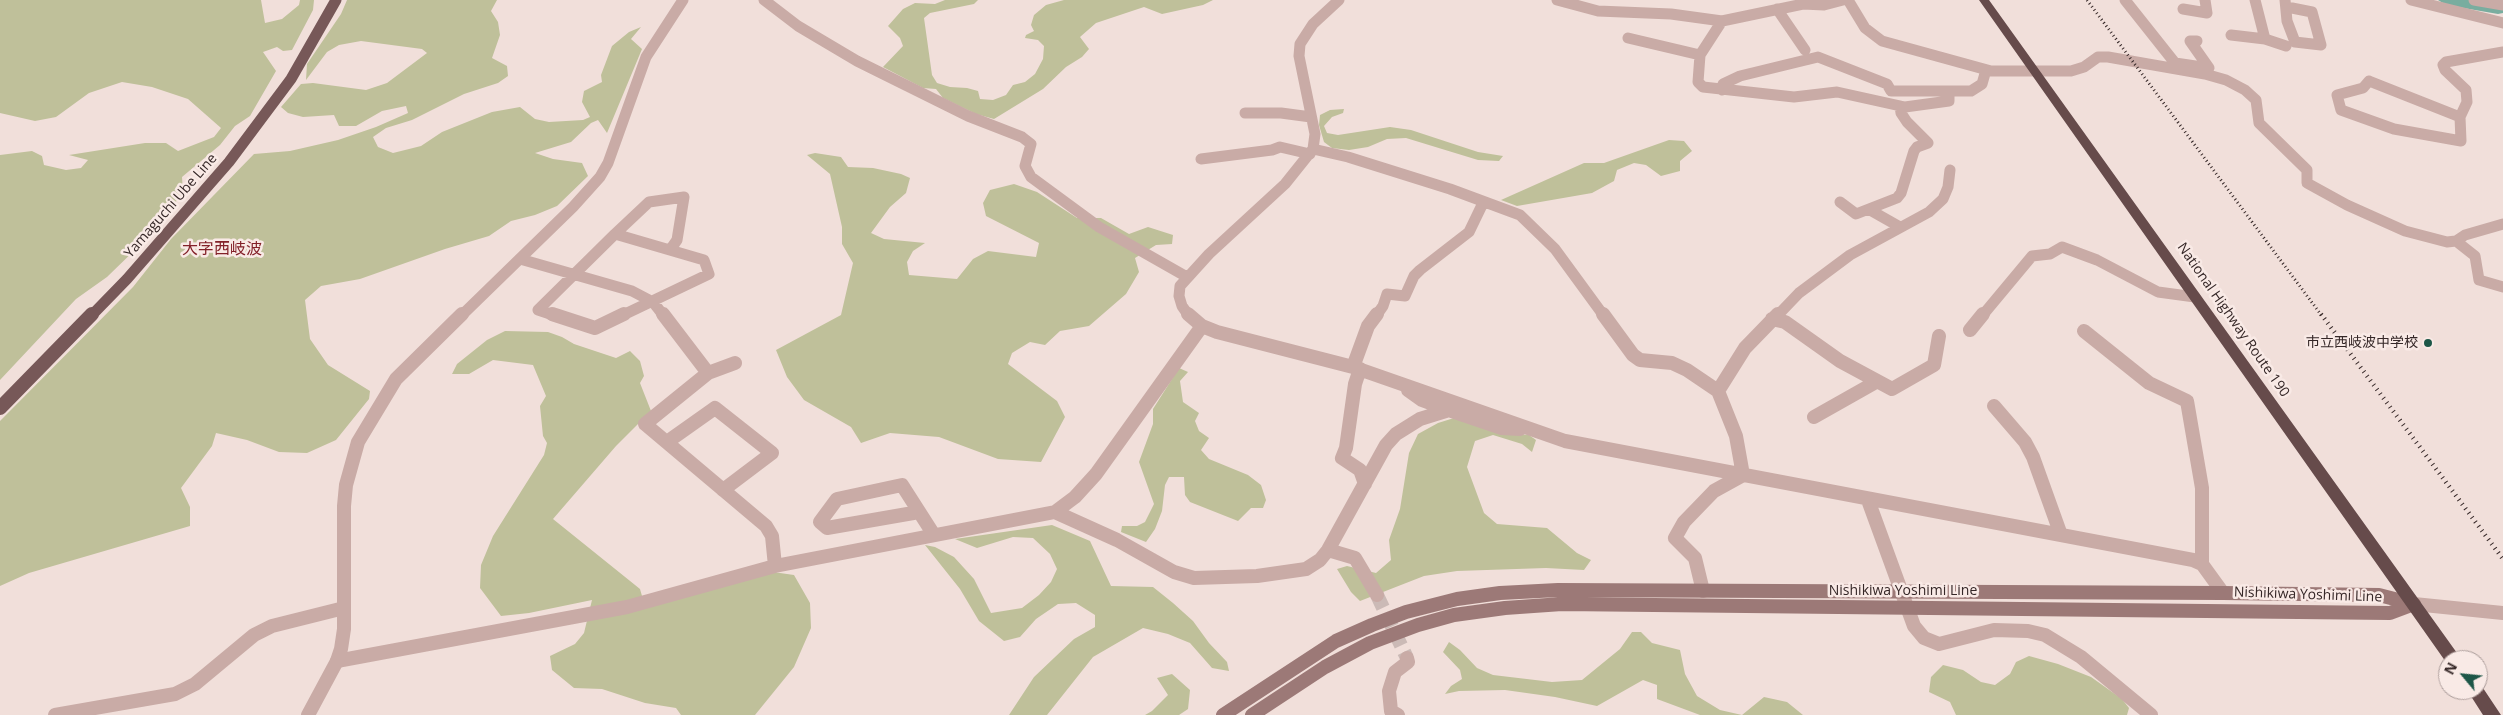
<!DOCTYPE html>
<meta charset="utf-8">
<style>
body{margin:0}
#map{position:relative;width:2503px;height:715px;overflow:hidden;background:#f1dfda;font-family:"Open Sans",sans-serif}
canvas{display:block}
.north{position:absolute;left:2438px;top:650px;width:50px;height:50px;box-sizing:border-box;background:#f9eae6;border:1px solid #ab9c9a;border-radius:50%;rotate:298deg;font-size:14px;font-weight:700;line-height:20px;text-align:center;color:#352727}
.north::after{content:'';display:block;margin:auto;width:18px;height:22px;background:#1d5647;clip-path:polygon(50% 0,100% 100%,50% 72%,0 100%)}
</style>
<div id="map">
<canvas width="2503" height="715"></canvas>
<div class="north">N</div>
</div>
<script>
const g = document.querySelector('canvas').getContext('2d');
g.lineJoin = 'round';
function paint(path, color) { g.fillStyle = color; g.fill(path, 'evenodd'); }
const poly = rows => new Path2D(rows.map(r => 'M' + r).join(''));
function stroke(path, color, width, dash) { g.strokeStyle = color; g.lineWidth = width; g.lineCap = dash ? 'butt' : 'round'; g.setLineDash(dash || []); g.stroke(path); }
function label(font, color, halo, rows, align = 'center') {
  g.font = font + ' "Open Sans","Noto Sans JP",sans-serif'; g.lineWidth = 5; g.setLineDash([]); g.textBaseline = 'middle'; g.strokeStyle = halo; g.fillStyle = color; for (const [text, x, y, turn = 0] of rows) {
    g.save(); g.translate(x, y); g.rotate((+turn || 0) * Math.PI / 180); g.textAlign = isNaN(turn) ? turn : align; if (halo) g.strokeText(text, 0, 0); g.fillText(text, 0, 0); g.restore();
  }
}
const green = poly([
 [0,0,261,0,265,23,282,19,299,5,300,0,314,0,313,10,292,50,283,51,277,47,263,52,276,71,250,116,235,126,220,145,182,177,183,193,142,243,107,277,76,299,0,380,0,155,32,151,42,156,44,165,66,170,81,168,88,160,69,155,145,143,166,143,178,151,214,137,221,128,188,99,152,87,122,82,89,93,56,117,35,121,0,113],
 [347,0,497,0,491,11,498,22,500,35,492,58,507,66,508,76,498,83,464,94,412,120,386,128,373,137,378,147,393,153,421,146,442,132,492,112,520,107,535,119,549,122,583,120,590,117,582,102,584,91,602,82,601,75,612,46,629,32,641,27,631,39,642,49,607,133,598,120,591,123,571,142,535,153,553,159,582,163,588,176,557,206,535,215,511,221,489,236,445,249,360,279,321,286,305,300,310,339,328,365,370,391,369,399,336,440,307,453,279,452,247,440,216,433,212,446,181,488,190,507,190,526,29,573,0,586,0,421,133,287,171,239,254,154,290,151,338,140,376,127,408,113,406,106,382,111,356,126,339,126,334,115,303,117,288,113,281,107,301,84,313,83,366,90,387,83,427,53,422,49,361,41,339,45,327,52,306,80,307,64,341,14],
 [945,0,978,0,974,4,930,13,924,18,932,75,937,83,950,87,967,88,978,91,980,99,993,100,1006,95,1013,85,1025,82,1035,74,1043,59,1044,46,1038,40,1025,38,1026,35,1034,31,1031,25,1034,15,1046,5,1064,0,1213,0,1203,5,1162,14,1144,7,1096,23,1080,37,1089,49,1082,57,1066,67,1043,89,994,119,976,114,943,98,936,89,923,88,883,67,903,46,900,38,888,26,903,9,915,3,935,4],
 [1344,109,1343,113,1332,117,1324,126,1327,133,1338,135,1390,127,1411,130,1478,152,1503,156,1499,161,1478,160,1406,138,1387,139,1368,147,1349,150,1332,148,1324,142,1319,125,1320,115,1330,110],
 [1669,140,1684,141,1692,151,1680,161,1680,171,1661,176,1646,165,1634,163,1617,170,1614,181,1592,193,1517,206,1501,200,1584,163,1604,163],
 [815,153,841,157,848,167,873,168,901,174,910,178,906,193,890,207,871,233,884,239,925,243,913,251,907,262,909,275,957,279,973,259,988,251,1036,257,1039,243,986,216,983,203,990,190,1014,184,1037,192,1077,218,1101,218,1129,234,1148,227,1173,235,1172,244,1156,245,1135,258,1139,272,1126,294,1089,326,1060,331,1045,345,1030,342,1012,353,1008,364,1057,401,1065,417,1041,462,998,459,939,437,890,433,861,443,851,427,804,400,787,377,776,350,841,315,853,263,842,244,842,227,830,174,807,155],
 [505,331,548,332,562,337,574,344,616,358,630,351,640,361,644,376,640,383,651,411,616,446,553,519,640,589,644,603,773,572,794,575,810,603,811,628,794,667,755,715,681,715,676,708,645,703,602,689,574,688,552,670,550,656,575,644,584,633,592,600,529,613,501,616,480,588,481,565,493,536,544,455,547,443,543,436,540,406,546,396,533,365,493,360,469,374,452,374,457,364,487,340],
 [1179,368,1188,372,1180,381,1183,402,1199,413,1195,421,1199,431,1209,438,1201,450,1209,459,1248,475,1261,485,1266,500,1263,508,1251,508,1238,521,1190,502,1185,495,1184,477,1169,477,1165,485,1162,511,1155,529,1146,542,1121,532,1122,526,1137,526,1145,522,1154,504,1139,462,1153,424,1153,409],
 [1454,418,1515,434,1529,435,1536,440,1532,452,1522,444,1493,435,1475,441,1467,467,1484,513,1497,524,1547,528,1577,553,1591,560,1584,570,1546,568,1457,571,1424,576,1360,601,1351,592,1337,569,1347,566,1376,573,1391,560,1389,540,1400,509,1409,453,1418,434,1438,423],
 [1052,525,1090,541,1111,586,1153,587,1173,603,1193,621,1209,643,1227,662,1229,671,1212,668,1190,643,1168,634,1143,628,1093,657,1047,715,1009,715,1034,677,1074,639,1095,627,1095,615,1076,603,1058,604,1036,619,1020,637,1004,641,979,621,960,589,925,545,935,547,954,557,974,579,991,613,1022,608,1039,595,1051,582,1057,569,1050,554,1033,538,1013,537,977,548,955,539],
 [1632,632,1641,632,1652,643,1680,650,1685,674,1697,696,1720,710,1742,715,1764,697,1787,702,1803,715,1700,715,1657,699,1657,685,1643,680,1597,706,1555,697,1505,690,1459,691,1445,694,1451,686,1462,679,1460,670,1443,652,1449,642,1460,650,1477,668,1493,675,1552,682,1582,680,1620,649],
 [2029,656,2058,664,2091,677,2122,699,2129,708,2127,715,1956,715,1950,702,1929,692,1931,677,1943,665,1963,670,1981,682,1995,685,2010,674,2016,662],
 [1172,674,1190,690,1188,709,1179,715,1145,715,1152,711,1168,695,1157,678]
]);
const river = poly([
 [2438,0,2474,0,2498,4,2503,5,2503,13,2498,14,2446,5,2438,0]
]);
const minorTunnel = poly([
 [1377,595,1407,658]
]);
const minorFar1 = poly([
 [764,0,798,26,857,61,968,116,1022,137,1031,144,1025,166,1031,177,1099,227,1187,277],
 [1557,0,1598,11,1671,14,1722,21,1803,4,1824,5,1843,0],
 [1848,0,1865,28,1882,41,1991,71,2071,71,2084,67,2098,57,2108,57,2205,74,2226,80,2245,90,2256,100,2259,123,2307,170,2307,183,2347,205,2405,231,2447,242,2456,241,2465,235,2503,224],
 [2125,0,2175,63,2209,68,2190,41,2197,41],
 [2255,0,2265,39],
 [2285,0,2287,21,2295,42,2321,45,2312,12,2287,7],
 [2411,0,2503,23],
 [2474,0,2503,5],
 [1777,9,1805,50],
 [2183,9,2207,13,2205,0],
 [1722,21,1700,55,1698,82,1703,87,1794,97,1837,92,1905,107,1949,101,1949,91],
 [2231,35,2265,39,2286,46],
 [1628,38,1700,55],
 [2369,81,2460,117,2461,141,2394,129,2341,110,2337,95,2363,88,2369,81],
 [1722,90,1723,84,1740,76,1818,57,1887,84,1891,91,1971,91,1982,84,1986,70],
 [1245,113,1281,113,1311,117],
 [2460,117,2467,102,2466,90,2445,70,2443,65,2446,62,2503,52],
 [1313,149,1348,157,1450,189,1520,215,1555,249,1604,316],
 [1201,159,1272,150,1280,147,1310,154],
 [1840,202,1856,214,1897,198,1901,193,1914,151,1917,147,1928,143,1907,122,1901,113,1900,106],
 [1870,210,1900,227],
 [615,234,704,260,709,274,621,316],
 [615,234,649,202,684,197,677,240,670,250],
 [2456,241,2475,256,2479,280,2503,287],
 [520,259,632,291,653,302,664,316],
 [556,316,538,310,615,234],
 [1189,316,1182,306,1179,296,1180,286,1209,254,1285,184,1313,149,1315,134,1299,56,1300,44,1313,24,1339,0],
 [1376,316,1383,306,1387,294,1405,296,1414,276,1420,270,1469,232,1483,203],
 [1777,316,1799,293,1850,255,1929,212,1943,199,1948,187,1950,170],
 [1982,316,2032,256,2050,254,2062,247,2097,260,2158,292,2195,297]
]);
const minor = poly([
 [552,314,595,328,624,314],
 [663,314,708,373],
 [1188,314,1202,326,1217,332,1353,367,1565,441,2193,560,2202,564,2223,593],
 [1603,314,1633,355,1640,360,1672,363,1687,370,1718,391,1736,436,1743,475],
 [1772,319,1785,322,1840,361,1892,389,1934,365,1939,336],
 [1970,330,1983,314],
 [2084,331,2149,383,2187,401,2202,488,2202,564],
 [735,363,708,373,645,424,766,526,772,536,775,566],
 [1353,367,1368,326,1377,314],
 [1360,369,1355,384,1346,448,1342,458,1360,470,1365,484],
 [1408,390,1422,400,1449,410,1502,428,1520,429],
 [1718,391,1745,348,1778,314],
 [1994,406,2025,442,2033,457,2061,535],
 [1814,417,1876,382],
 [667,442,715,408,772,453,723,490],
 [1868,500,1914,626,1924,638,1939,644,1994,630,2028,631,2045,635,2081,657,2151,715],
 [919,512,827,528,820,522,837,499,902,485,934,535],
 [1055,512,1117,540,1174,572,1194,578,1257,576,1306,569,1320,560,1328,550,1386,445,1396,434,1420,419,1449,410],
 [1328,550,1355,558,1377,595],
 [1703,591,1695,558,1675,538,1684,522,1714,491,1743,475],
 [2414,604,2503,613],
 [337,661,627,607,775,566,1055,512,1075,497,1096,474,1202,326],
 [55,715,175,694,195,684,254,635,272,626,344,608],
 [1398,715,1391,711,1389,691,1395,672,1408,662,1407,658]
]);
const tertiaryFar1 = poly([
 [461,316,573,207,600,177,608,163,646,57,683,0]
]);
const tertiary = poly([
 [308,715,337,661,341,649,344,629,344,506,346,485,358,442,396,379,462,314]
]);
const secondary = poly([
 [1223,715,1336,641,1372,625,1406,612,1457,599,1500,593,1558,590,2223,593,2379,595,2414,604],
 [1252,715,1325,667,1370,643,1418,625,1454,615,1505,608,1562,604,2390,613,2414,604]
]);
const primaryFar1 = poly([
 [91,316,127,279,229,162,291,79,336,0]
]);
const primary = poly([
 [0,408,92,314]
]);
const trunk = poly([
 [1979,0,1989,0,2462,660,2448,660,2448,665,1979,0],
 [2478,684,2481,685,2501,715,2483,715,2467,690,2478,690,2478,684]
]);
const railFar1 = poly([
 [2087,0,2322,316]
]);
const rail = poly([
 [2321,314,2503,559]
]);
const markers = [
 [2428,343,5,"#1d5647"]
];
const streetNames = [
 ["Yamaguchi Ube Line",171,206,-49],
 ["National Highway Route 190",2233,320,55],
 ["Nishikiwa Yoshimi Line",1903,591],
 ["Nishikiwa Yoshimi Line",2308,595,2]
];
const poiNames = [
 ["市立西岐波中学校",2418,343]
];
const quarterNames = [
 ["大字西岐波",222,249]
];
paint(green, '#bfc09a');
paint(river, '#79ad9f');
stroke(minorTunnel, '#cbbab6', 14, [14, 7]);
stroke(minorFar1, '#c9aba6', 11);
stroke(minor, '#c9aba6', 14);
stroke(tertiaryFar1, '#c9aba6', 11);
stroke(tertiary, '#c9aba6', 14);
stroke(secondary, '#9c7977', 14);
stroke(primaryFar1, '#775858', 11);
stroke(primary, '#775858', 14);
paint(trunk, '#664b4b');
stroke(railFar1, '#352727', 3, [1, 3]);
stroke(rail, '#352727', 4.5, [1, 4.5]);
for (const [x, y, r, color] of markers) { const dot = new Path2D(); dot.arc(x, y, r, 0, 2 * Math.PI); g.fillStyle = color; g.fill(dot); stroke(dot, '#f9eae6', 2); }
label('14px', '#352727', '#f9eae6', streetNames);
label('14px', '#352727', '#f9eae6', poiNames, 'right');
label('16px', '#832129', '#f9eae6', quarterNames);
</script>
